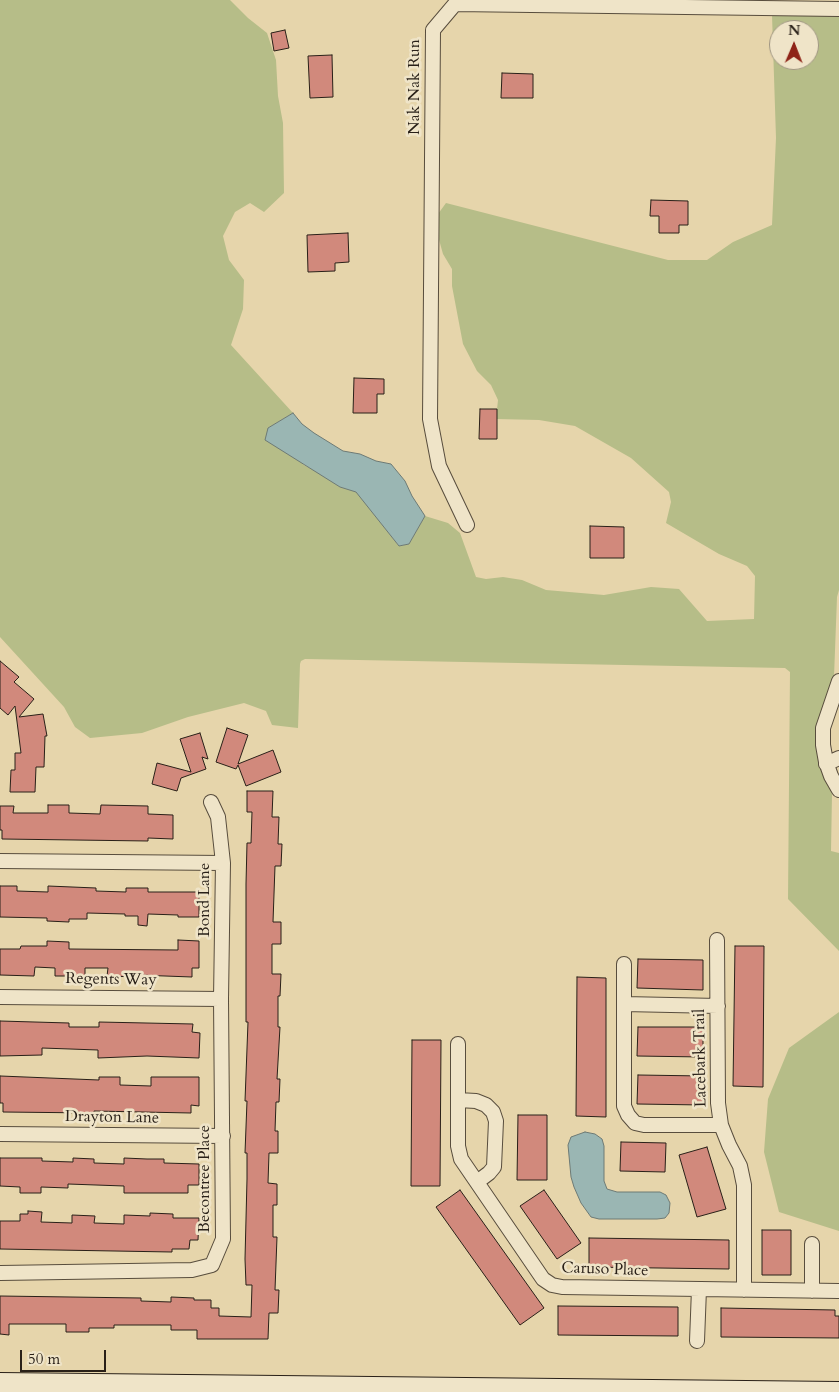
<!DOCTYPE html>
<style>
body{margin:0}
#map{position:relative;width:839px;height:1392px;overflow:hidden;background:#e6d5ab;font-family:Cardo,serif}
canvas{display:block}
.north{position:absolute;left:769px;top:20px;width:50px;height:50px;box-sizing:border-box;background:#efe4c8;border:1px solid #a09682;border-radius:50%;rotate:1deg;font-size:14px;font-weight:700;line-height:20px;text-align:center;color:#292018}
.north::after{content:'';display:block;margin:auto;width:18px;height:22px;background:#8f2418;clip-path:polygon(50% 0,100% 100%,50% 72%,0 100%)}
.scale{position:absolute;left:20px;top:1350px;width:86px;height:22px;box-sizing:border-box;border:2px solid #292018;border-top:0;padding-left:6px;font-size:15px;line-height:18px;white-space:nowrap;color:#292018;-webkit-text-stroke:4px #efe4c8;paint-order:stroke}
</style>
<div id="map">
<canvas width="839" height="1392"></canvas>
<div class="north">N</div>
<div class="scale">50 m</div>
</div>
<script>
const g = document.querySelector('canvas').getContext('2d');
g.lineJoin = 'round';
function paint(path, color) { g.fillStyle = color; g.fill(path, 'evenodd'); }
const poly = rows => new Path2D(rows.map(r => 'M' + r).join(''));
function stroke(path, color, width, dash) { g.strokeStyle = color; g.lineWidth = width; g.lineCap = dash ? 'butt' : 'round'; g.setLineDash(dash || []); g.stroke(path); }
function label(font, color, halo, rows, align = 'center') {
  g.font = font + ' Cardo,serif'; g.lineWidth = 5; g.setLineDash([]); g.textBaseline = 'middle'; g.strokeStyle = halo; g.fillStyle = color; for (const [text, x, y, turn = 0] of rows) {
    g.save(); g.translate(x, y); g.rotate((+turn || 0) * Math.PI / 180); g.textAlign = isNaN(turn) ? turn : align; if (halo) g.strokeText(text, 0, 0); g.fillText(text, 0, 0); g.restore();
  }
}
const green = poly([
 [0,0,230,0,248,18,267,33,276,60,278,96,283,123,284,193,264,212,250,203,235,212,223,236,229,260,244,280,243,309,231,345,293,413,268,428,304,465,318,472,340,487,357,492,399,546,409,544,425,516,448,523,460,533,476,577,486,579,503,577,522,580,546,590,604,595,651,587,679,589,707,621,754,619,755,576,747,566,719,554,666,523,671,502,669,492,631,458,575,426,539,420,496,419,498,400,491,385,477,371,463,344,452,286,452,269,443,254,438,236,438,214,446,203,668,260,707,260,733,242,772,225,776,138,772,15,839,16,839,590,837,597,834,677,819,760,832,794,831,851,839,853,839,951,788,899,790,672,785,668,305,659,301,661,300,664,298,728,272,725,266,711,244,703,188,717,142,733,90,738,75,727,64,707,0,637],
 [779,30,809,30,809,60,779,60],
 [839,1012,839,1231,779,1212,764,1152,768,1099,789,1048]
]);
const water = poly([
 [293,413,302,424,314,433,343,451,360,454,376,461,391,464,405,481,412,496,425,516,409,544,399,546,356,492,340,487,265,440,268,428,293,413],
 [585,1132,595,1134,602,1139,604,1146,604,1181,607,1189,617,1192,660,1192,666,1195,670,1203,669,1213,665,1218,657,1219,599,1219,591,1217,581,1203,574,1187,571,1177,568,1145,571,1137,585,1132]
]);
const building = poly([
 [285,30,289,48,274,51,271,33,285,30],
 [332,55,333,97,310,98,308,56,332,55],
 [502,73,533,74,533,98,501,98,502,73],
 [651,200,688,201,688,225,679,225,679,233,659,233,659,216,650,216,651,200],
 [348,233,349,262,335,263,335,271,308,272,307,235,348,233],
 [354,378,384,379,384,394,377,394,377,413,353,413,354,378],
 [480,409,497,409,497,439,479,439,480,409],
 [590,526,624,527,624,558,590,558,590,526],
 [0,661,19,677,14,682,34,699,19,717,43,714,47,736,45,736,44,767,36,767,35,792,10,792,11,770,15,770,15,753,21,753,15,706,8,715,0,708,0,661],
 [227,728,248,735,238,764,273,750,281,772,246,786,238,765,236,769,216,762,227,728],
 [200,733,208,759,202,757,206,769,181,778,177,791,152,784,157,763,191,772,180,739,200,733],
 [247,791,273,791,272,817,279,817,278,844,282,844,281,866,275,866,273,922,281,922,281,944,272,944,272,974,281,974,280,996,278,996,278,1027,280,1027,277,1079,280,1079,279,1102,276,1102,275,1131,278,1131,278,1153,269,1153,268,1183,277,1184,277,1205,273,1205,273,1237,277,1237,275,1290,279,1290,278,1313,269,1313,268,1339,197,1339,197,1330,171,1330,171,1325,114,1325,114,1328,89,1328,89,1332,66,1332,66,1324,9,1324,9,1335,0,1334,0,1296,141,1298,141,1301,171,1302,171,1297,194,1298,194,1300,211,1300,211,1308,219,1308,219,1316,251,1317,252,1285,246,1285,245,1259,247,1179,247,1153,245,1153,247,1101,245,1101,248,1022,246,1022,246,884,247,843,251,843,252,812,247,812,247,791],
 [48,805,69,805,69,813,100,814,101,805,148,806,148,814,173,815,173,839,148,838,148,841,2,839,2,830,0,830,0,806,14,806,13,813,48,813,48,805],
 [0,886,17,886,17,891,48,892,48,886,96,888,96,891,126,892,126,888,148,888,148,892,199,892,199,917,178,917,178,915,148,914,147,926,138,925,138,916,125,916,125,914,87,913,87,919,69,919,69,922,47,921,47,918,0,917,0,886],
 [178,940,199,941,199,968,192,968,192,977,138,975,138,977,107,976,108,968,85,968,85,976,55,976,55,968,35,967,34,976,0,975,0,949,20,949,21,946,47,946,47,941,69,942,69,949,178,950,178,940],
 [735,946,764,946,763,1087,733,1086,735,946],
 [638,959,703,960,703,990,637,988,638,959],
 [577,977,606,978,606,1117,576,1116,577,977],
 [0,1021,69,1023,69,1027,99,1027,99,1022,193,1024,192,1032,200,1033,199,1058,147,1056,98,1058,98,1050,42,1048,42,1055,0,1056,0,1021],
 [638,1027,703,1027,703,1057,637,1056,638,1027],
 [412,1040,441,1040,440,1186,411,1186,412,1040],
 [638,1075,703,1076,703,1105,637,1104,638,1075],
 [0,1076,99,1080,99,1077,120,1077,120,1085,151,1086,151,1077,199,1077,199,1106,191,1105,191,1113,94,1111,94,1113,3,1112,3,1103,0,1103,0,1076],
 [518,1115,547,1115,547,1180,517,1180,518,1115],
 [621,1142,666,1143,665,1172,620,1171,621,1142],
 [707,1147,726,1209,697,1217,679,1155,707,1147],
 [0,1158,42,1158,42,1161,73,1162,73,1158,94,1159,94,1163,124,1164,124,1158,147,1159,164,1159,164,1163,199,1164,199,1185,188,1185,188,1193,124,1193,124,1186,68,1184,68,1188,41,1187,41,1193,20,1193,20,1187,0,1186,0,1158],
 [460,1190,544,1308,520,1325,436,1207,460,1190],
 [544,1190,581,1243,557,1259,520,1206,544,1190],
 [28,1211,42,1212,41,1222,72,1223,72,1215,95,1216,94,1223,124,1224,124,1215,150,1216,150,1213,173,1214,173,1218,199,1218,198,1240,190,1240,189,1249,172,1249,172,1252,0,1249,0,1221,20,1221,20,1214,28,1214,28,1211],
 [762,1230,791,1230,791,1275,762,1275,762,1230],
 [589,1238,729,1240,729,1269,589,1267,589,1238],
 [558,1306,678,1307,678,1336,558,1335,558,1306],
 [721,1308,835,1310,835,1316,839,1316,839,1338,721,1337,721,1308]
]);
const street = poly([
 [467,525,439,466,430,419,433,30,455,4,839,9],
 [839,681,823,728,823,745,826,762,831,776,839,790],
 [826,764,839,758],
 [0,861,223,863],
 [717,940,718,1103,721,1125,729,1145,740,1166,744,1185,744,1290],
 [624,964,624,1106,628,1115,635,1123,644,1125,721,1125],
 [0,997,221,999],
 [624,1004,718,1006],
 [458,1044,458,1146,461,1159,543,1279,552,1285,562,1287,839,1291],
 [458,1100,476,1101,486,1105,493,1112,496,1121,494,1167,489,1173,477,1182],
 [0,1134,223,1136],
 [0,1273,192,1270,212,1265,223,1239,221,999,223,863,218,817,211,802],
 [812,1291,812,1244],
 [697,1341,699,1289]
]);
const secondary = poly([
 [0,1383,839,1392]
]);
const streetNames = [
 ["Nak Nak Run",415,87,-90],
 ["Bond Lane",205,900,-90],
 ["Regents Way",111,980,1],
 ["Lacebark Trail",701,1058,-91],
 ["Drayton Lane",112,1118,1],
 ["Becontree Place",205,1179,-90],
 ["Caruso Place",605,1270,2]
];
paint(green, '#b6bd88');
paint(water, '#9ab6b3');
stroke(water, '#6d7a75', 1);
paint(building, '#d1897c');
stroke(building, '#292018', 1);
stroke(street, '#584d3d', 16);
stroke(secondary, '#292018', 22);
stroke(street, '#efe4c8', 14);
stroke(secondary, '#efe4c8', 20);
label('16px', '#292018', '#efe4c8', streetNames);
</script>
